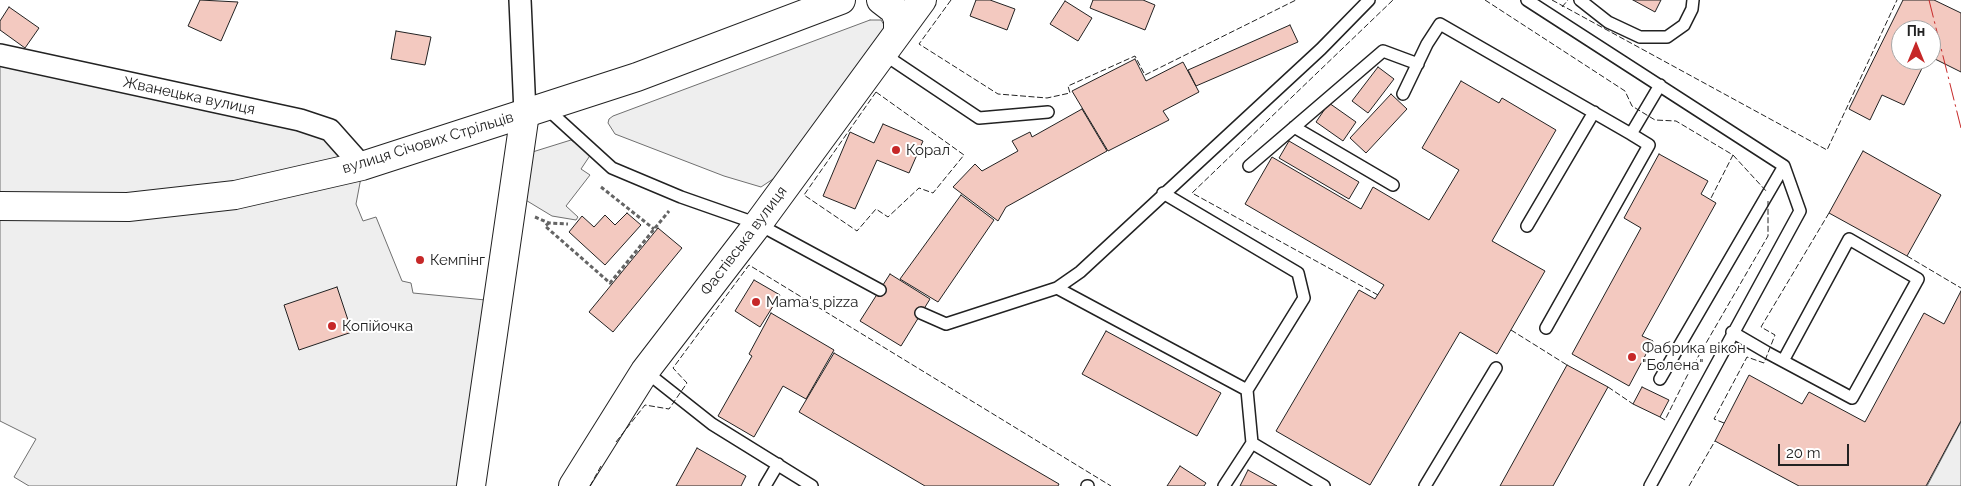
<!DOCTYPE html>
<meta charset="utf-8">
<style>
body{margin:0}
#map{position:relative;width:1961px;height:486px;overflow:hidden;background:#fff;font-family:Raleway,sans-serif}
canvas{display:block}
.north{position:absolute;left:1891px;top:20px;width:50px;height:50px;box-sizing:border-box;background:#fff;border:1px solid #a7a7a7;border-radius:50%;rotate:0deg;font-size:14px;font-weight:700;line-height:20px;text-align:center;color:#222}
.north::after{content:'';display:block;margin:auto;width:18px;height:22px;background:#c62828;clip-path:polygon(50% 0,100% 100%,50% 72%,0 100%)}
.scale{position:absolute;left:1778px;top:444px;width:71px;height:22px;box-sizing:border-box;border:2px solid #222;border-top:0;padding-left:6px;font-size:15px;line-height:18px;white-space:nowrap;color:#222;-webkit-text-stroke:4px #fff;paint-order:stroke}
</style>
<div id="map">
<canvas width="1961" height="486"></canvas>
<div class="north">Пн</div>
<div class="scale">20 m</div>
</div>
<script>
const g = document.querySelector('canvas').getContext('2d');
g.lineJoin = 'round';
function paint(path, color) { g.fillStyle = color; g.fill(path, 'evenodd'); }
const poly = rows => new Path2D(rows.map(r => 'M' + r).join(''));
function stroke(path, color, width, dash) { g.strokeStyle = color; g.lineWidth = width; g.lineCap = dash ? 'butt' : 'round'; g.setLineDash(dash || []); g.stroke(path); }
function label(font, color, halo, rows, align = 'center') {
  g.font = font + ' Raleway,sans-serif'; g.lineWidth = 4; g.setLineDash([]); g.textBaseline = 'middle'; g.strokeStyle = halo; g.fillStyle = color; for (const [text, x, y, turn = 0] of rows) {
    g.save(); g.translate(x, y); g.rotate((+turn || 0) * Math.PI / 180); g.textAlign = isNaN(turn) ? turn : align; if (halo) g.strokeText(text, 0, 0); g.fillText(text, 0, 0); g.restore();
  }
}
const green = poly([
 [870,20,881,20,886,28,776,177,761,187,724,176,615,134,608,123,609,119,613,116,870,20],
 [0,57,301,122,363,167,356,204,363,221,376,217,402,281,411,283,413,293,496,301,469,486,29,486,14,477,36,439,0,421,0,57],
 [571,140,591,154,581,169,590,175,566,206,578,217,576,220,552,216,519,196,526,154,571,140],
 [1961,422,1961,486,1927,486,1961,422]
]);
const building = poly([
 [200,0,238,2,221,41,188,26,200,0],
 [976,0,990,0,1015,9,1007,30,970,16,976,0],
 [1093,0,1143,0,1155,5,1145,30,1090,8,1093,0],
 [1633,0,1661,0,1655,12,1633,0],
 [1903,0,1934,0,1961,13,1961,72,1931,57,1931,30,1901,30,1901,60,1926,60,1904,105,1882,95,1870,120,1849,109,1903,0],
 [1065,1,1092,18,1078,41,1050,24,1065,1],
 [9,7,39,28,25,48,0,30,0,21,9,7],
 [1290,25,1298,42,1196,86,1188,70,1290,25],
 [396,31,431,37,425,65,391,59,396,31],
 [1135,59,1146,81,1183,62,1199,92,1163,111,1169,120,1108,151,1072,91,1135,59],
 [1378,67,1394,79,1368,113,1352,101,1378,67],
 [1461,81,1499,103,1502,98,1556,130,1492,241,1545,271,1497,354,1460,332,1370,485,1276,431,1359,290,1375,299,1384,285,1245,204,1272,157,1361,209,1373,187,1429,220,1459,170,1422,148,1461,81],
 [1391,94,1407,109,1366,153,1350,138,1391,94],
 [1329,103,1356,122,1343,141,1316,122,1329,103],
 [1082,109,1107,151,1006,207,998,221,953,187,975,164,982,171,1018,151,1012,141,1030,132,1032,137,1082,109],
 [883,124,923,141,909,173,877,160,855,209,823,196,850,132,874,143,883,124],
 [1289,141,1359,182,1349,199,1279,158,1289,141],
 [1863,151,1941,195,1907,256,1829,213,1863,151],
 [1659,154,1708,181,1701,194,1716,203,1642,336,1653,341,1629,386,1572,354,1641,228,1624,218,1659,154],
 [961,195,994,220,938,302,900,279,961,195],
 [627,213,641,225,605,265,569,232,582,216,594,227,605,215,615,225,627,213],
 [658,228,682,248,613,332,589,312,658,228],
 [890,274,930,299,901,346,860,321,890,274],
 [754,280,780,295,760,327,735,311,754,280],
 [337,287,352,332,299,350,284,305,337,287],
 [1961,291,1961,421,1926,486,1799,486,1715,441,1749,375,1802,404,1809,392,1865,422,1924,313,1944,324,1961,291],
 [771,313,834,350,806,399,783,386,754,437,718,416,752,356,749,354,771,313],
 [1106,331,1221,393,1197,436,1082,374,1106,331],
 [834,353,1059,484,1058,486,925,486,799,412,834,353],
 [1567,365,1608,387,1553,486,1500,486,1567,365],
 [1642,387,1669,400,1660,417,1633,404,1642,387],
 [697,448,746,476,741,486,676,486,697,448],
 [1180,466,1206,483,1204,486,1167,486,1180,466],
 [1248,470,1277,486,1240,486,1248,470]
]);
const path = poly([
 [601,187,654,229],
 [535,217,549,223,568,224],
 [549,223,545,226,610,283,669,211]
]);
const lane = poly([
 [1527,0,1784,166,1800,211,1650,486],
 [1580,0,1608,22,1640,37,1667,37,1684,25,1692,9,1693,0],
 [882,53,979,118,1048,112],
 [1403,94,1427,44,1440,24,1631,134,1660,85],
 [545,107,612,168,681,197,758,224,880,290],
 [1294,127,1393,185],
 [1249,166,1383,51,1418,64],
 [1163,193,1298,273,1304,298,1247,390],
 [1527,226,1594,112],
 [1057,288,1247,390,1252,443,1324,486],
 [921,313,946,324,1057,288,1080,272,1321,49,1369,0],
 [1546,328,1649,145,1631,134],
 [1732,332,1768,353,1852,398,1918,279,1849,239,1783,361],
 [645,371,712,424,812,486],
 [1660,379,1784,166],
 [765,486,778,464],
 [1087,486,1088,486],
 [1224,486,1252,443],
 [1425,486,1496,368]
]);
const street = poly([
 [520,0,525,113],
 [0,55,300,120,330,130,362,166]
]);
const secondary = poly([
 [881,0,894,10,898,19,898,30],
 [471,486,525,113],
 [573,486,645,371,758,224,922,0]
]);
const primary = poly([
 [0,206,128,207,235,195,362,166,637,77,841,0]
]);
const fence = poly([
 [951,0,919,44,998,94,1047,98,1070,93,1068,86,1135,56,1145,75,1296,0],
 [1485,0,1625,91,1632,106,1655,120,1676,121,1733,155,1710,200],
 [1552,0,1827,150,1897,0],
 [1562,7,1568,0],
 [876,92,964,155,933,193,919,188,888,217,876,209,857,231,804,195,876,92],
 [1733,155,1767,192],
 [1907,256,1961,288],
 [1378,295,1192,193,1393,0],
 [1511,330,1567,365],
 [1608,387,1633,404],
 [1660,417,1665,420,1687,376,1768,236,1768,201],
 [1724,423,1714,419,1747,357,1764,363,1775,335,1761,327,1829,213],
 [616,442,645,405,669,409,687,383,673,368,749,265,1111,486],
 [590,486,601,466],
 [1689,486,1715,441]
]);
const power = poly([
 [1929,0,1961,128]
]);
const markers = [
 [896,150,5,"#c62828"],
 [420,260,5,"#c62828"],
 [756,302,5,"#c62828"],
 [332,326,5,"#c62828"],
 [1632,357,5,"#c62828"]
];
const streetNames = [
 ["Жванецька вулиця",189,96,12],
 ["вулиця Січових Стрільців",428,143,-17],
 ["Фастівська вулиця",744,241,-53]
];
const poiNames = [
 ["Корал",906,150],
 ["Кемпінг",430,260],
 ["Mama's pizza",766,302],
 ["Копійочка",342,326],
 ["Фабрика вікон",1642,348],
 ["\"Болена\"",1642,365]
];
paint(green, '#eee');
stroke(green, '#6f6f6f', 1);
paint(building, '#f3c9c0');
stroke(building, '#222', 1);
stroke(lane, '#222', 14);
stroke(street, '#222', 24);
stroke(secondary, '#222', 30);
stroke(primary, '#222', 30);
stroke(path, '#646464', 3, [4, 2.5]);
stroke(lane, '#fff', 11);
stroke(street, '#fff', 21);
stroke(secondary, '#fff', 28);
stroke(primary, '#fff', 28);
stroke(fence, '#222', 1, [6, 2.5]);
stroke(power, '#c62828', 1, [18, 4, 2.5, 4]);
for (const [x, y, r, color] of markers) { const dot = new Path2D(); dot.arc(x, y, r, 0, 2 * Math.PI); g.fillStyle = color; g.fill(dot); stroke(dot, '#fff', 2); }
label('15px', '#222', '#fff', streetNames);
label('15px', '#222', '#fff', poiNames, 'left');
</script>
